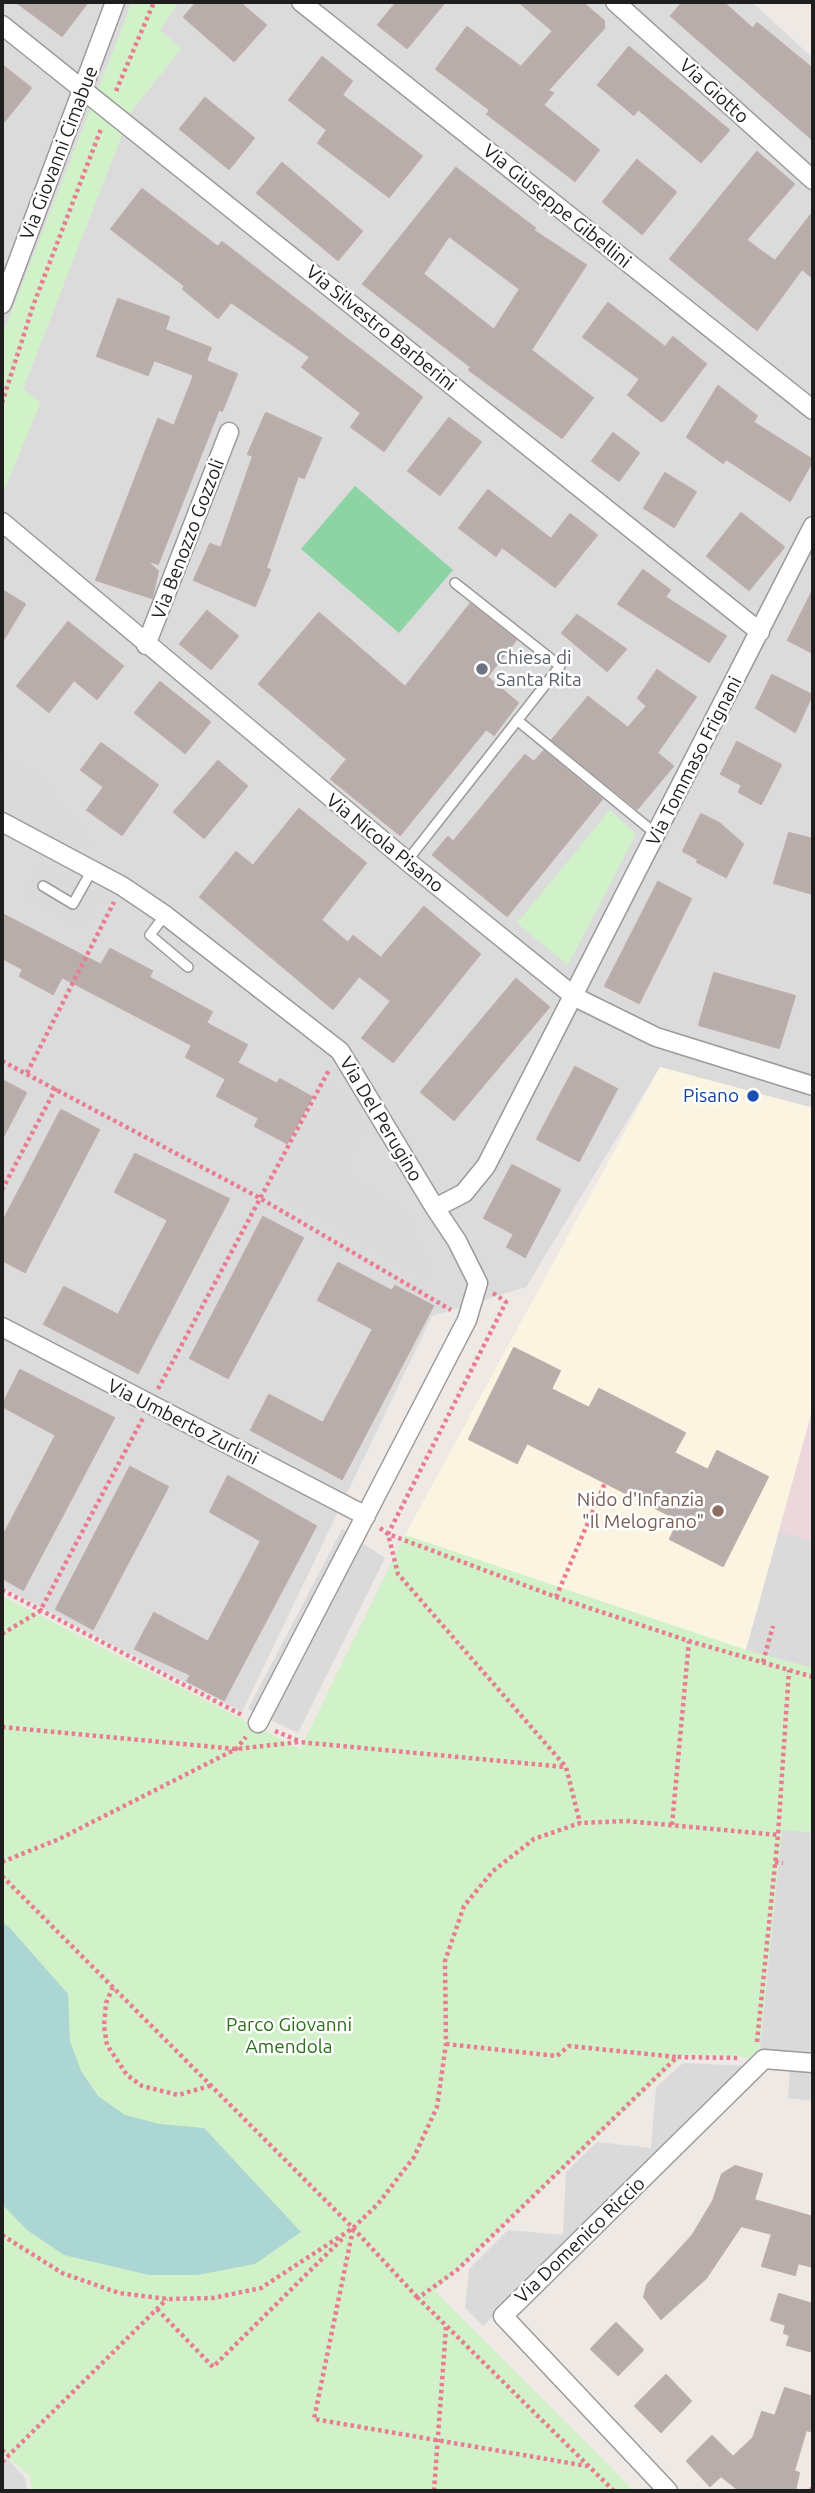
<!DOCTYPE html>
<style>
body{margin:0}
#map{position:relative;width:815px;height:2493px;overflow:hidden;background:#eee9e5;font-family:Ubuntu,sans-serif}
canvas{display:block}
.frame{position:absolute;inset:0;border:4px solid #1e1e1e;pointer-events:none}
</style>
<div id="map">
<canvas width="815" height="2493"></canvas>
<div class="frame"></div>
</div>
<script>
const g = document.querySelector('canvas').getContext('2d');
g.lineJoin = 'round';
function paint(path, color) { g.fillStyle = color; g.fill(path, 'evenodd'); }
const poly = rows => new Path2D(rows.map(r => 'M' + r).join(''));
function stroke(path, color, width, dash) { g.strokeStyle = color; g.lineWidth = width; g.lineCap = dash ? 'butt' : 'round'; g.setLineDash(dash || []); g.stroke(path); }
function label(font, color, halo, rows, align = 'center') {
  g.font = font + ' Ubuntu,sans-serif'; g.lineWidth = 5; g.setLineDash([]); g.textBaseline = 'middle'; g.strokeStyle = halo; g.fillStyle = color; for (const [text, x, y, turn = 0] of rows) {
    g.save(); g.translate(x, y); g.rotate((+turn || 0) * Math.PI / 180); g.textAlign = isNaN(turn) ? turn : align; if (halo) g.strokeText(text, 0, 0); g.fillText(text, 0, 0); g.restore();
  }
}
const residential = poly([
 [2,2,752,2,813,58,813,1108,660,1067,526,1287,432,1316,242,1712,2,1587]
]);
const commercial = poly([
 [813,1407,813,1668,746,1650]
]);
const education = poly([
 [660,1067,813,1108,813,1407,746,1650,405,1535]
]);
const park = poly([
 [132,2,179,2,160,30,181,49,131,112,23,389,41,402,2,495,2,336],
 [610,810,636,834,568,965,517,923],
 [405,1535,746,1650,813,1668,813,1833,782,1831,759,2058,685,2054,435,2291,634,2491,32,2491,30,2476,2,2453,2,1596,300,1749]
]);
const pitch = poly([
 [355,486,453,570,399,633,301,549]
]);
const parking = poly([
 [2,756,39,777,94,846,75,849,2,810],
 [42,862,100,896,81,928,23,894],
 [334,1084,364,1123,341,1170,406,1215,432,1281,276,1190],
 [342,1529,385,1558,298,1733,248,1709],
 [779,1532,813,1541,813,1668,746,1650],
 [782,1830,813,1833,813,2101,788,2098,790,2071,759,2058],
 [683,2063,750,2066,483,2326,465,2308,469,2269,508,2230,563,2235,566,2172,597,2142,651,2148,656,2087],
 [2,2457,8,2459,25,2478,27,2491,2,2491]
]);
const water = poly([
 [2,1922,10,1928,68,1994,70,2041,81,2071,98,2096,125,2115,160,2124,204,2128,301,2232,255,2264,197,2275,149,2275,64,2255,27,2230,2,2204]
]);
const building = poly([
 [16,2,88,2,62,36,16,2],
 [197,2,239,2,266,25,234,61,184,17,197,2],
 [397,2,445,2,407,48,378,25,397,2],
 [519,2,582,2,604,21,604,28,548,90,553,93,543,105,599,150,575,181,487,114,490,110,436,69,467,27,521,67,553,31,519,2],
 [683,2,723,2,753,29,757,23,813,69,813,140,671,16,683,2],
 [629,47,729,130,701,162,638,109,634,115,598,85,629,47],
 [322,57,352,81,342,95,422,156,389,197,318,143,327,130,289,100,322,57],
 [2,65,31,88,2,124,2,65],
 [205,98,254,138,229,169,180,129,205,98],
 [757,152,794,184,746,240,775,261,813,212,813,278,802,269,757,330,670,259,757,152],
 [637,160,676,192,642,234,603,202,637,160],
 [282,163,362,231,338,260,257,193,282,163],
 [456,168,535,228,533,230,586,265,531,350,593,398,562,438,469,370,471,367,363,284,456,168],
 [449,236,520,289,494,330,423,274,449,236],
 [142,189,218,247,222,242,422,397,384,451,351,427,361,413,302,367,310,357,231,302,218,318,183,289,185,286,111,229,142,189],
 [118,299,169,317,165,330,211,348,206,361,237,374,222,411,219,409,158,564,145,560,158,571,152,598,96,580,158,419,174,426,194,375,154,360,148,375,97,356,118,299],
 [608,303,665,347,673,337,706,364,664,420,661,421,628,395,640,379,583,337,608,303],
 [718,386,757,416,753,422,813,460,790,501,726,459,723,463,687,437,718,386],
 [266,413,321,438,304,478,298,476,266,568,270,570,255,606,194,580,210,544,221,548,253,456,248,454,266,413],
 [449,418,481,442,440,495,408,471,449,418],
 [613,433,639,453,619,481,592,461,613,433],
 [665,473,696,492,674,527,644,508,665,473],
 [488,490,551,539,570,514,597,535,555,587,502,547,496,556,459,528,488,490],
 [741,513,784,547,749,590,707,556,741,513],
 [643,570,670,590,665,597,726,636,709,662,618,604,643,570],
 [2,590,25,604,2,642,2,590],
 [813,590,813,653,788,640,813,590],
 [470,604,516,640,487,677,518,703,494,735,486,729,400,835,331,779,347,759,259,684,319,613,405,687,470,604],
 [207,611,238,636,211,669,180,644,207,611],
 [577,615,626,649,607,671,562,633,577,615],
 [68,622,123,666,97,699,74,680,49,712,17,686,68,622],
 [657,670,696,697,657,753,673,766,637,809,552,740,588,697,628,728,647,706,638,698,657,670],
 [772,675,812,695,795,732,756,708,772,675],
 [160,682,210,722,185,753,135,713,160,682],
 [737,742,781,765,761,804,739,792,742,785,721,774,737,742],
 [101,743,158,785,122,835,87,810,104,787,81,770,101,743],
 [544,751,602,799,507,916,433,855,448,837,453,842,525,755,534,762,544,751],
 [218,761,247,786,204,838,174,812,218,761],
 [299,809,366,863,321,920,348,943,353,936,381,958,424,907,480,954,393,1062,362,1038,391,1001,359,976,333,1009,200,897,236,852,253,866,299,809],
 [701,814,719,823,743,844,726,877,697,862,698,859,683,851,701,814],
 [789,833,813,839,813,894,774,883,789,833],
 [658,882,691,899,639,1003,605,986,658,882],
 [2,914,101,965,110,949,152,971,149,977,212,1012,206,1023,247,1045,237,1063,277,1084,280,1079,312,1097,287,1143,255,1126,259,1118,217,1096,226,1079,186,1057,192,1045,62,977,53,994,20,976,23,969,2,958,2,914],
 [714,973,795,996,779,1048,699,1025,714,973],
 [516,979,549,1007,454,1120,421,1092,516,979],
 [575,1067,617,1089,579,1161,537,1139,575,1067],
 [2,1080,26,1093,2,1139,2,1080],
 [61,1110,99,1130,25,1272,2,1260,2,1223,61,1110],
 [135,1154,229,1199,138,1373,44,1324,64,1287,118,1315,168,1220,115,1192,135,1154],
 [512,1165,560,1190,525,1257,507,1247,514,1234,484,1218,512,1165],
 [263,1217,303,1238,228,1378,190,1358,263,1217],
 [338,1263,392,1291,395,1286,433,1306,342,1479,251,1430,269,1395,323,1423,373,1329,318,1300,338,1263],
 [514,1348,560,1371,551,1389,589,1408,599,1389,685,1433,674,1453,708,1470,717,1451,768,1477,723,1566,670,1539,679,1520,527,1443,517,1463,469,1439,514,1348],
 [20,1370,114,1418,23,1590,2,1578,2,1538,56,1435,2,1406,20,1370],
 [130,1467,168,1487,93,1629,56,1609,130,1467],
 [228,1476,316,1526,224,1700,187,1681,191,1675,135,1649,154,1613,208,1642,261,1541,210,1512,228,1476],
 [735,2166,762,2174,754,2200,813,2217,810,2229,813,2230,813,2267,798,2263,795,2275,762,2266,772,2234,741,2226,706,2278,661,2319,644,2297,647,2285,692,2236,713,2201,722,2174,735,2166],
 [779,2294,813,2304,813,2352,787,2345,790,2335,784,2333,786,2325,771,2320,779,2294],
 [616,2323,643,2350,618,2375,591,2349,616,2323],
 [666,2375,691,2401,661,2432,635,2406,666,2375],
 [785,2388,813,2397,813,2421,810,2431,806,2430,794,2471,799,2473,795,2491,740,2491,721,2476,710,2486,687,2461,712,2436,733,2457,753,2438,762,2412,775,2416,785,2388]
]);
const path = poly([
 [116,91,154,2],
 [2,403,33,306,101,129],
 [2,1061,258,1197,451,1310],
 [27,1073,114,902],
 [2,1190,56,1088],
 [493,1293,506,1302,388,1534,398,1574,566,1767,580,1823],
 [158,1389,329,1070],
 [380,1528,388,1534,556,1597,689,1641,813,1677],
 [2,1590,242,1715],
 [556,1597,605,1483],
 [2,1634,40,1611,143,1418],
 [763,1662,773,1626],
 [2,1727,236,1749,299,1742,565,1767],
 [275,1731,299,1741],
 [672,1825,689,1641],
 [2,1862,59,1839,236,1749,246,1737],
 [775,1862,783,1863],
 [2,1876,353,2228,418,2298],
 [113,1987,106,2003,104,2026,107,2045,127,2075,142,2086,178,2095,213,2085],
 [757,2042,778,1835,789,1670],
 [446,2044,557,2056,569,2046,677,2057],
 [353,2229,314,2419,587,2466],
 [2,2235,62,2273,119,2293,168,2299,213,2298,261,2288,353,2228,378,2204,414,2157,437,2107,446,2044,445,1961,464,1906,493,1871,534,1839,580,1823,626,1821,778,1835],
 [157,2309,213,2367,345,2236],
 [2,2450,8,2455],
 [2,2462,167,2299],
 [434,2491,446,2327],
 [614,2491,418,2298,457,2270,677,2057,738,2058],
 [811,2491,813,2485]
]);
const service = poly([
 [517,720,656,834],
 [407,861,560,666,455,583],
 [43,886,73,904,92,870],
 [165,915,150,935,188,967]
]);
const minor = poly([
 [301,2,813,410],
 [615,2,813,180],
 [2,25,760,632],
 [2,304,115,2],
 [2,522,407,861,575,997,656,1037,813,1086],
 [146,645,229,432],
 [2,822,122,886,165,915,340,1051,435,1208,464,1193,486,1166,813,526],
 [2,1327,366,1516],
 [258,1723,467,1320,478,1283,457,1241,435,1208],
 [668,2491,503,2316,764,2059,813,2063]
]);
const markers = [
 [482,669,7,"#6b7280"],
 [753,1096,7,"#1a4fb4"],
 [718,1511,7,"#8d6e63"]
];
const streetNames = [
 ["Via Giotto",714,91,42],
 ["Via Giovanni Cimabue",59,153,-69],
 ["Via Giuseppe Gibellini",557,206,39],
 ["Via Silvestro Barberini",381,328,39],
 ["Via Benozzo Gozzoli",188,539,-69],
 ["Via Tommaso Frignani",694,761,-63],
 ["Via Nicola Pisano",385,843,39],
 ["Via Del Perugino",381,1119,59],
 ["Via Umberto Zurlini",183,1422,27],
 ["Via Domenico Riccio",580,2240,-44]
];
const worshipNames = [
 ["Chiesa di",496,658],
 ["Santa Rita",496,680]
];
const transitNames = [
 ["Pisano",739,1096]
];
const educationNames = [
 ["Nido d'Infanzia",704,1500],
 ["\"Il Melograno\"",704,1522]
];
const parkNames = [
 ["Parco Giovanni",289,2025],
 ["Amendola",289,2047]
];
paint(residential, '#dcdbdb');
paint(commercial, '#ecd7dc');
paint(education, '#fbf4e1');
paint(park, '#d1f2c8');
paint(pitch, '#8dd3a4');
paint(parking, '#dadada');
paint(water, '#abd6d3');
paint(building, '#b7aeac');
stroke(building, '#bdadaa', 2);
stroke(service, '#9b9b9b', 12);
stroke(minor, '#9b9b9b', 21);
stroke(path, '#e87c90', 4.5, [3.5, 3.5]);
stroke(service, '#fff', 9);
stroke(minor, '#fff', 18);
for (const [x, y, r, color] of markers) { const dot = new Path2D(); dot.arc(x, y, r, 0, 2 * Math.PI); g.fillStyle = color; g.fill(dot); stroke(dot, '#fff', 2.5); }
label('19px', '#1e1e1e', '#fff', streetNames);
label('19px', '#5b616d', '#fff', worshipNames, 'left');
label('19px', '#164399', '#fff', transitNames, 'right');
label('19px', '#785e54', '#fff', educationNames, 'right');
label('19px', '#2b6f1a', '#fff', parkNames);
</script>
